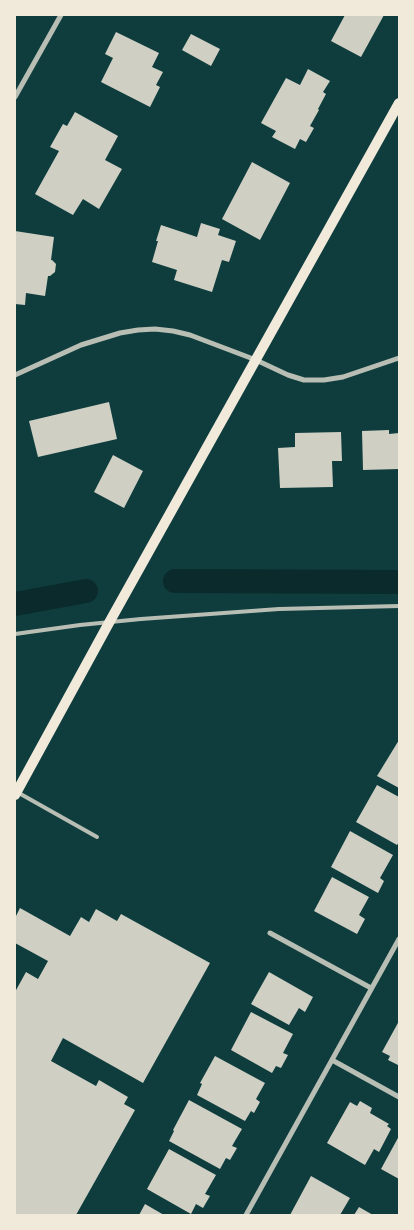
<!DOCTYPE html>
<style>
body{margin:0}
#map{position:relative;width:414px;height:1230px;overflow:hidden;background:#0f3d3e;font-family:Mulish,sans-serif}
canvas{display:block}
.frame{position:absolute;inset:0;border:16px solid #f1e9da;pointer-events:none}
</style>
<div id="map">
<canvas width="414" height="1230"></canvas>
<div class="frame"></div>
</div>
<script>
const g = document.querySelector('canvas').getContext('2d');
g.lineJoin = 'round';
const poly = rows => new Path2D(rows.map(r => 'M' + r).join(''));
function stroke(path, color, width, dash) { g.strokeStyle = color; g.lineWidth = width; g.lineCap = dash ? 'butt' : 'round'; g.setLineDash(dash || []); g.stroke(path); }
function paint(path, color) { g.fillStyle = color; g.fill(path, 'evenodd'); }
const canal = poly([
 [175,581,399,582],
 [15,604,86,591]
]);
const building = poly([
 [345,15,384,15,361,57,331,41],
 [116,32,159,53,152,67,163,72,156,85,160,87,150,107,101,82,113,58,105,54],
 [191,34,220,49,211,66,182,50],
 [308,69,330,81,323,92,326,94,318,109,319,110,310,126,314,128,306,142,300,139,295,149,272,137,276,131,261,123,286,78,300,85],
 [75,112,118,136,105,160,122,169,99,209,83,199,73,215,35,194,59,151,50,147,63,124,67,126],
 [252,162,290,183,260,240,222,219],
 [201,223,220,229,218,235,236,241,229,262,222,260,212,292,174,280,177,270,152,262,158,241,156,241,161,225,197,237],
 [15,231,54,237,51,260,52,260,56,264,55,272,50,276,48,276,45,296,26,293,25,305,15,304],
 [109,402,117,439,38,457,29,421],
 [389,430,389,434,399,433,399,469,363,470,362,431],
 [341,432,342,461,332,461,333,487,280,488,278,448,295,447,295,433],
 [113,455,143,471,124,508,94,492],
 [399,740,399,788,377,776],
 [377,785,399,797,399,842,397,845,356,822],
 [350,831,393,855,380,878,384,881,378,893,331,867],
 [332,877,369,897,359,915,365,919,357,934,314,911],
 [20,908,70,936,81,917,89,922,96,909,117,921,121,914,210,963,143,1083,63,1038,51,1061,96,1086,99,1080,128,1097,124,1104,135,1110,76,1215,15,1215,15,992,26,972,38,979,48,961,15,943,15,918],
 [269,972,313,997,305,1012,299,1008,289,1025,251,1004],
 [251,1012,293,1034,283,1053,288,1055,281,1068,276,1066,272,1073,231,1050],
 [399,1021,399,1063,398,1065,388,1060,390,1056,382,1052],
 [215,1056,265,1083,256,1099,260,1102,254,1113,251,1111,245,1121,197,1095,202,1084,200,1083],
 [189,1100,242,1129,232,1146,237,1148,230,1160,226,1158,220,1169,169,1141,174,1131,173,1130],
 [360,1101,372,1108,370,1113,389,1124,387,1126,391,1129,379,1152,374,1149,365,1165,327,1143,350,1102,357,1106],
 [399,1136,399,1179,381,1169],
 [169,1149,216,1175,205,1194,210,1196,203,1208,196,1204,191,1214,147,1189],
 [311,1176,350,1198,340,1215,290,1215],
 [145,1204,164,1215,139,1215],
 [359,1207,373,1215,354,1215]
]);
const service = poly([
 [15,634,80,625,141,619,279,609,399,606],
 [17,792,97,837]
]);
const minor = poly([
 [15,97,61,15],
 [15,375,81,345,120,333,138,330,155,329,173,331,190,335,256,360,288,375,304,380,324,380,343,377,399,358],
 [270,933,371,988],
 [332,1060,399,1097],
 [246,1215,399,939]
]);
const secondary = poly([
 [15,795,110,621,399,103]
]);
stroke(canal, '#0a2a2b', 24);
paint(building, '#cfcfc3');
stroke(service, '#b8beb3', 4);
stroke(minor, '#b8beb3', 5);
stroke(secondary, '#f1e9da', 10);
</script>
